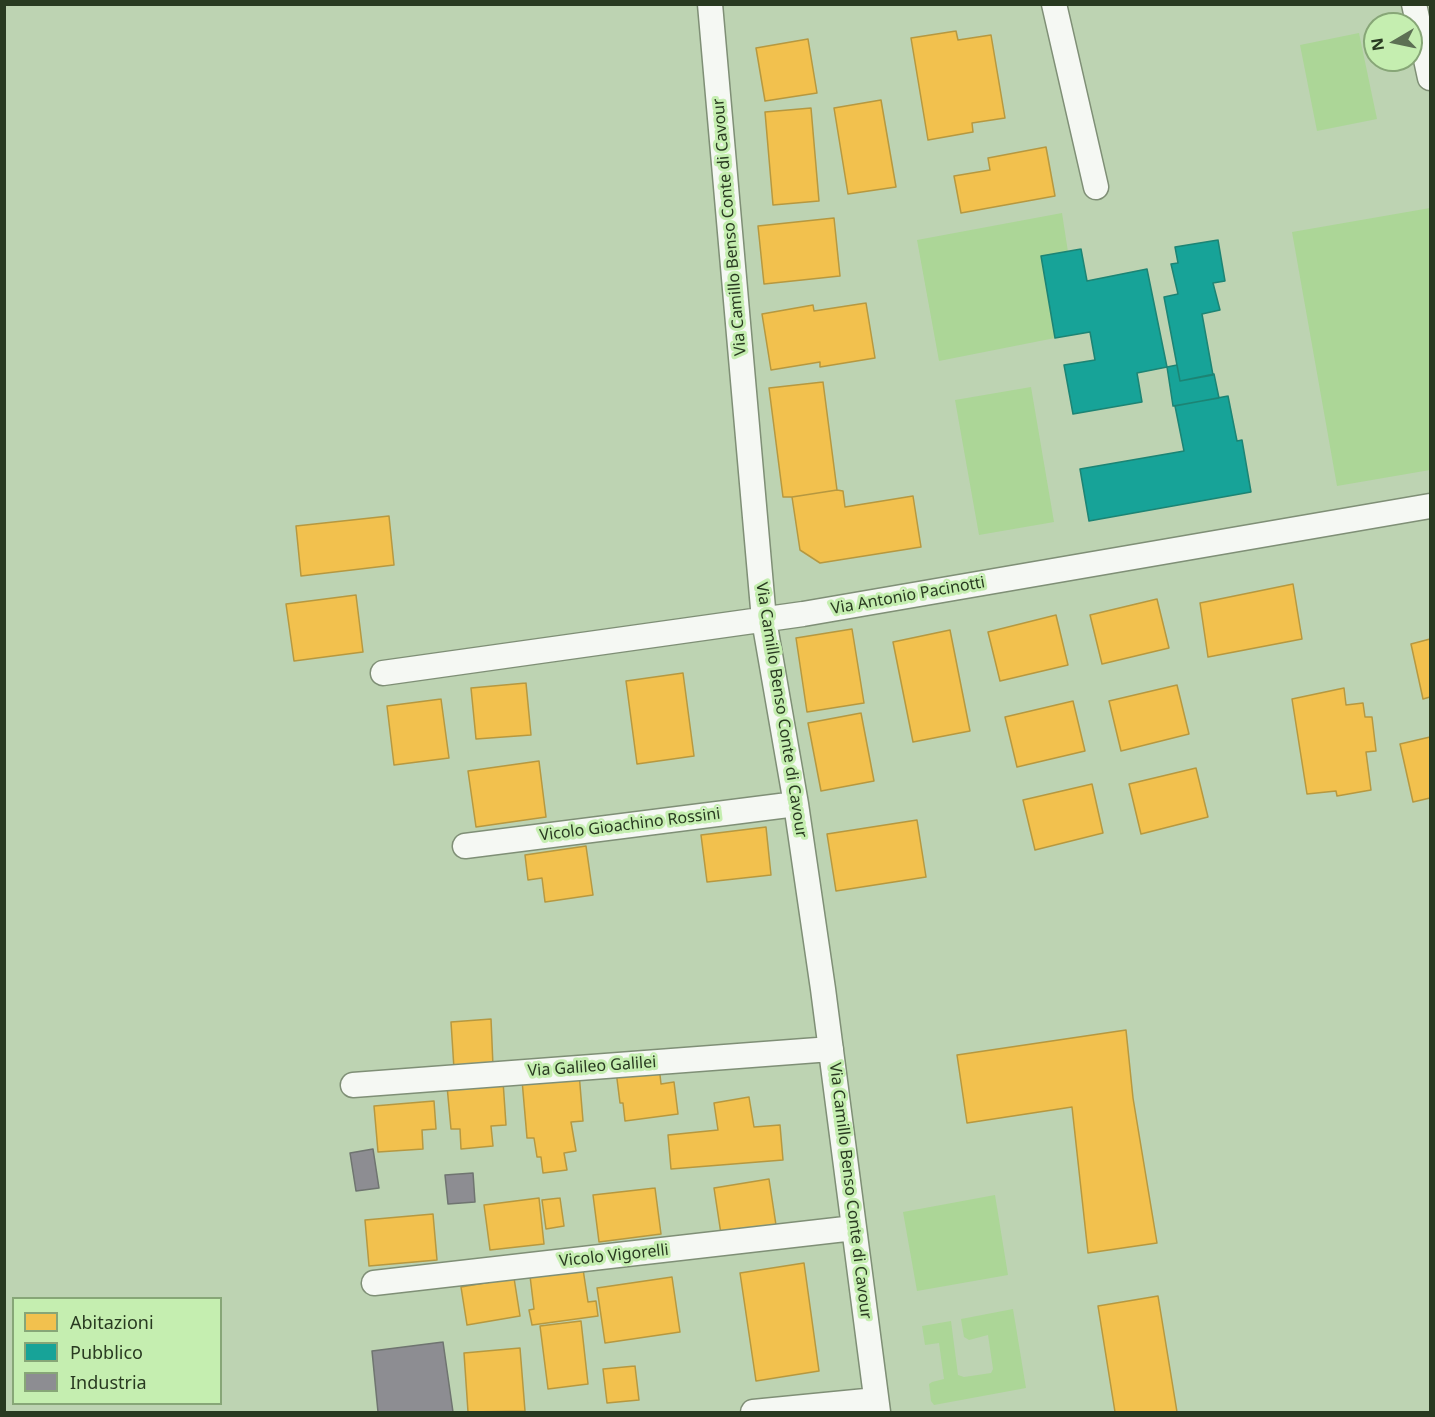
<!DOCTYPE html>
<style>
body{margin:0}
#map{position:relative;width:1435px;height:1417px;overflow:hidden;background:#bdd3b2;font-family:"Noto Sans",sans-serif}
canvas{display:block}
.frame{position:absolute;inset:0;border:6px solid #293a21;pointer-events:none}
.legend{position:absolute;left:12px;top:1297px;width:210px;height:108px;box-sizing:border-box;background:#c5eeb0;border:2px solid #87a677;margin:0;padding:8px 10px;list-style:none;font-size:18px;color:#293a21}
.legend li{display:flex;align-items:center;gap:12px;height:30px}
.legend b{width:30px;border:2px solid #87a677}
.north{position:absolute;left:1363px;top:12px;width:60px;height:60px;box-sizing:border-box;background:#c5eeb0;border:2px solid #87a677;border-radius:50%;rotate:261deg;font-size:16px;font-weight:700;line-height:24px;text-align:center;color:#293a21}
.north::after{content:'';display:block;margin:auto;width:21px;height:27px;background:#5d7054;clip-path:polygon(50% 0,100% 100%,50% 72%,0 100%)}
</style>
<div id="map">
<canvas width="1435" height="1417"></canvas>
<div class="frame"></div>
<ul class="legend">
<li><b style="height:16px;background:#f2c14e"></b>Abitazioni</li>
<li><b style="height:16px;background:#17a398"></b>Pubblico</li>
<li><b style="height:16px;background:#8d8d92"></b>Industria</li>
</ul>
<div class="north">N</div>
</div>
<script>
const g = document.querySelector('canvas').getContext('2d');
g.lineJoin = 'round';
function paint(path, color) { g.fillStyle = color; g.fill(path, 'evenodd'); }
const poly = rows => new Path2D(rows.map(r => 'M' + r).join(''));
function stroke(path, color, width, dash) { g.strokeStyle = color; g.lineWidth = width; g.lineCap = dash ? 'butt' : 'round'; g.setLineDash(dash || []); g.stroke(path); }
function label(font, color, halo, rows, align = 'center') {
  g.font = font + ' "Noto Sans",sans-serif'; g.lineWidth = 6; g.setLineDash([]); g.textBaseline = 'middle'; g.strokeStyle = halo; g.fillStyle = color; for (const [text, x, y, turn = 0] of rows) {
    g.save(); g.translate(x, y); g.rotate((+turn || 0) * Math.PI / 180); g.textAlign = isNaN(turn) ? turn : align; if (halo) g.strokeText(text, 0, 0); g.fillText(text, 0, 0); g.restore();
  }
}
const green = poly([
 [1359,33,1377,119,1317,131,1300,45],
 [1430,208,1430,470,1337,486,1292,232],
 [1062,213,1068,252,1041,257,1055,338,939,361,917,240],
 [1031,387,1054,522,979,535,955,400],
 [995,1195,1008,1275,917,1291,903,1212],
 [1013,1309,1026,1388,934,1405,931,1401,929,1384,932,1382,944,1379,939,1343,925,1345,922,1326,951,1321,958,1375,964,1377,991,1373,993,1369,988,1335,969,1340,964,1337,961,1319]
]);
const homes = poly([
 [956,31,958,40,991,35,1005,118,972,123,973,132,928,140,911,38,956,31],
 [808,39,817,93,765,101,756,48,808,39],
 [881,100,896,187,848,194,834,108,881,100],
 [811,108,819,201,773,205,765,112,811,108],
 [1046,147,1055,196,961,213,954,176,990,170,988,158,1046,147],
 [834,218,840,276,764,284,758,226,834,218],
 [866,303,875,358,820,367,820,362,771,370,762,314,813,305,814,311,866,303],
 [823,382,837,490,792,497,783,497,769,388,823,382],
 [837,490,843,491,845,507,913,496,921,547,820,563,800,550,792,497,837,490],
 [389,516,394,565,301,576,296,526,389,516],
 [1293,584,1302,639,1208,657,1200,603,1293,584],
 [356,595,363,652,294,661,286,604,356,595],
 [1157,599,1169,648,1102,664,1090,615,1157,599],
 [1056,615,1068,665,1000,681,988,632,1056,615],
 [852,629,864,703,807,712,796,638,852,629],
 [950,630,970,731,913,742,893,642,950,630],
 [1430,639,1430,697,1423,699,1411,644,1430,639],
 [683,673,694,756,637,764,626,681,683,673],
 [526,683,531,735,476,739,471,688,526,683],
 [1177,685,1189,734,1121,751,1109,701,1177,685],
 [1344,688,1346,705,1363,703,1365,717,1372,717,1376,751,1366,752,1371,790,1337,796,1336,791,1307,794,1292,699,1344,688],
 [441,699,449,758,394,765,387,706,441,699],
 [1073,701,1085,751,1017,767,1005,717,1073,701],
 [861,713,874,781,821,791,808,723,861,713],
 [1430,737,1430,798,1413,802,1400,744,1430,737],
 [539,761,546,817,476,827,468,771,539,761],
 [1196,768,1208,817,1141,834,1129,784,1196,768],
 [1092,784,1103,833,1035,850,1023,800,1092,784],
 [917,820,926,877,836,891,827,834,917,820],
 [766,827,771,875,707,882,701,835,766,827],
 [586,846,593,895,545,902,542,878,528,880,525,855,586,846],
 [491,1019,493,1066,454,1069,451,1022,491,1019],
 [1126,1030,1133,1098,1157,1243,1088,1253,1072,1107,967,1123,957,1055,1126,1030],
 [659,1066,661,1084,674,1082,678,1114,625,1121,623,1103,620,1103,616,1071,659,1066],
 [579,1073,583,1121,571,1122,576,1151,564,1153,567,1170,543,1173,541,1157,537,1157,534,1138,527,1138,522,1080,579,1073],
 [503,1081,506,1125,491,1126,493,1146,461,1149,460,1129,451,1129,447,1086,503,1081],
 [749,1097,754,1127,780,1125,783,1160,671,1169,668,1135,718,1130,714,1103,749,1097],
 [434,1101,436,1129,422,1130,423,1149,378,1152,374,1106,434,1101],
 [769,1179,776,1225,721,1234,714,1188,769,1179],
 [655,1188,661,1234,599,1242,593,1195,655,1188],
 [539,1198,544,1244,490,1250,484,1205,539,1198],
 [560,1198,564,1226,546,1229,542,1200,560,1198],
 [433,1214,437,1260,369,1266,365,1220,433,1214],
 [804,1263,819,1371,756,1381,740,1273,804,1263],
 [583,1269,588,1302,596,1301,598,1316,532,1325,529,1310,534,1309,530,1276,583,1269],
 [672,1277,680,1332,605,1343,597,1288,672,1277],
 [514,1278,520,1316,467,1325,461,1287,514,1278],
 [1158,1296,1177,1412,1115,1412,1098,1306,1158,1296],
 [581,1321,588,1384,548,1389,540,1326,581,1321],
 [520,1348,525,1411,468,1412,464,1353,520,1348],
 [635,1366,639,1400,607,1403,603,1369,635,1366]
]);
const public = poly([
 [1218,240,1225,281,1213,283,1220,310,1202,314,1213,375,1180,381,1164,297,1178,294,1171,264,1178,263,1175,247,1218,240],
 [1081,249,1087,281,1147,269,1167,367,1137,373,1142,402,1073,414,1064,365,1095,360,1090,332,1055,338,1041,256,1081,249],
 [1177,365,1180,381,1214,374,1219,398,1173,406,1167,367,1177,365],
 [1228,396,1237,441,1242,440,1251,492,1089,521,1080,469,1184,451,1175,406,1228,396]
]);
const industry = poly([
 [373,1149,379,1188,356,1191,350,1153,373,1149],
 [473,1173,475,1202,448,1204,445,1175,473,1173],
 [443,1342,453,1412,378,1412,372,1351,443,1342]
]);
const street = poly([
 [710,4,764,620,796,804,823,989,878,1412],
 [1054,4,1096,187],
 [1414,4,1430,78],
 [383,673,803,614,1430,506],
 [465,846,796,804],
 [353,1085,831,1049],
 [374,1283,854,1228],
 [753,1412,876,1400]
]);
const streetNames = [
 ["Via Camillo Benso Conte di Cavour",730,227,-95],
 ["Via Antonio Pacinotti",908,596,-10],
 ["Via Camillo Benso Conte di Cavour",781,710,81],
 ["Vicolo Gioachino Rossini",630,825,-7],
 ["Via Galileo Galilei",592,1067,-4],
 ["Via Camillo Benso Conte di Cavour",850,1191,83],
 ["Vicolo Vigorelli",614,1256,-6]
];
paint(green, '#acd697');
paint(homes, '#f2c14e');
stroke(homes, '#b69840', 1.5);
paint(public, '#17a398');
stroke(public, '#1c8474', 1.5);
paint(industry, '#8d8d92');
stroke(industry, '#6f7470', 1.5);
stroke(street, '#7f8f76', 27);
stroke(street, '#f5f8f3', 24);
label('16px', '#293a21', '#c5eeb0', streetNames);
</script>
